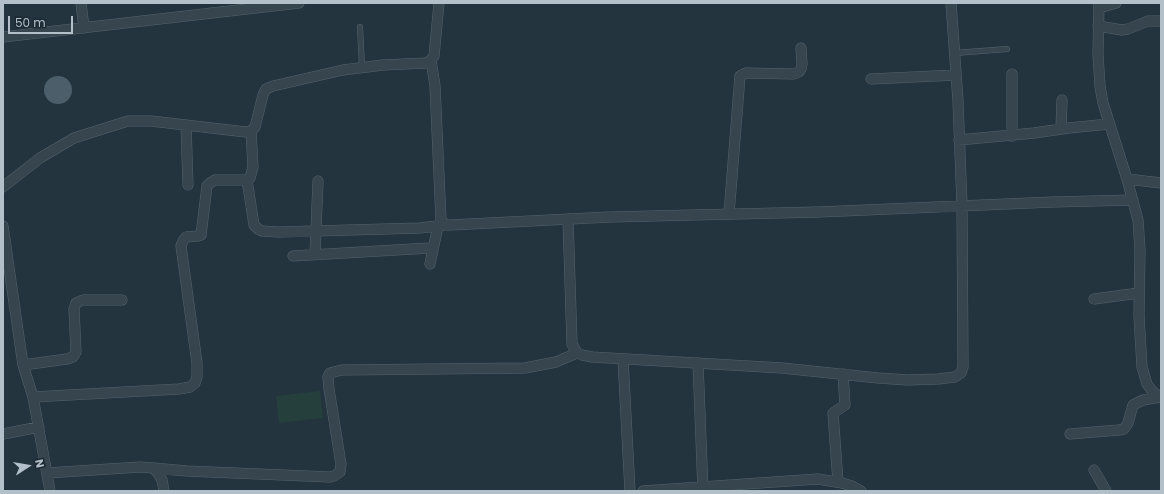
<!DOCTYPE html>
<style>
body{margin:0}
#map{position:relative;width:1164px;height:494px;overflow:hidden;background:#23343e;font-family:Poppins,sans-serif}
canvas{display:block}
.frame{position:absolute;inset:0;border:4px solid #b3c0c9;pointer-events:none}
.north{position:absolute;left:8px;top:446px;width:40px;height:40px;-webkit-text-stroke:3px #1c2a33;paint-order:stroke;rotate:78deg;font-size:11px;font-weight:700;line-height:16px;text-align:center;color:#b3c0c9}
.north::after{content:'';display:block;margin:auto;width:14px;height:18px;background:#b3c0c9;clip-path:polygon(50% 0,100% 100%,50% 72%,0 100%)}
.scale{position:absolute;left:8px;top:16px;width:65px;height:18px;box-sizing:border-box;border:2px solid #b3c0c9;border-top:0;padding-left:5px;font-size:12px;line-height:14px;white-space:nowrap;color:#b3c0c9;-webkit-text-stroke:3px #1c2a33;paint-order:stroke}
</style>
<div id="map">
<canvas width="1164" height="494"></canvas>
<div class="frame"></div>
<div class="north">N</div>
<div class="scale">50 m</div>
</div>
<script>
const g = document.querySelector('canvas').getContext('2d');
g.lineJoin = 'round';
function paint(path, color) { g.fillStyle = color; g.fill(path, 'evenodd'); }
const poly = rows => new Path2D(rows.map(r => 'M' + r).join(''));
function stroke(path, color, width, dash) { g.strokeStyle = color; g.lineWidth = width; g.lineCap = dash ? 'butt' : 'round'; g.setLineDash(dash || []); g.stroke(path); }
const green = poly([
 [320,391,323,418,279,423,276,396]
]);
const building = poly([
 '44 90a14 14 0 1 1 28 0a14 14 0 1 1-28 0Z'
]);
const lane = poly([
 [360,27,362,67],
 [955,53,1007,49]
]);
const street = poly([
 [81,3,84,28],
 [1099,3,1098,54,1100,86,1103,103,1127,179,1138,220,1140,250,1139,316,1142,367,1147,384,1153,392,1161,398],
 [1099,8,1116,3],
 [1098,26,1122,30,1128,29,1148,21,1161,21],
 [3,37,299,3],
 [431,60,435,86,441,220,445,225,450,225,610,217,819,212,1053,202,1133,200],
 [871,79,956,75],
 [186,125,188,185],
 [1061,129,1062,100],
 [1012,136,1012,74],
 [959,140,1034,133,1069,128,1109,124],
 [1127,179,1161,183],
 [247,180,254,225,258,229,262,231,279,232,420,228,445,225],
 [3,187,40,158,74,138,128,121,151,121,246,132,251,131,255,127,263,95,266,89,273,86,343,70,383,65,426,63,431,60,434,56,439,3],
 [729,214,740,76,746,73,794,74,799,72,801,69,802,64,801,48],
 [568,219,572,344,577,353,582,355,592,357,782,368,878,378,908,380,938,379,955,377,961,373,963,367,962,205,958,101,951,3],
 [3,226,23,365,33,397,50,491],
 [315,254,318,181],
 [293,256,430,248],
 [430,264,438,226],
 [1094,299,1139,293],
 [623,359,630,491],
 [698,363,703,491],
 [23,365,67,359,73,357,76,352,74,309,76,303,83,300,122,300],
 [33,397,179,389,190,387,195,383,197,377,197,363,181,246,183,241,186,237,198,236,201,235,207,186,210,183,215,180,247,180,250,178,253,167,251,131],
 [3,434,39,427],
 [1070,434,1119,430,1124,429,1128,423,1133,405,1143,400,1160,397],
 [153,468,187,471,330,477,334,476,340,472,341,464,329,389,328,377,330,373,342,370,525,368,556,362,577,353],
 [1094,470,1106,491],
 [47,473,140,467,153,468,158,473,162,480,164,491],
 [838,482,833,413,845,405,843,374],
 [643,491,818,479,842,483,852,486,861,491]
]);
paint(green, '#253f3d');
paint(building, '#4c5e69');
stroke(lane, '#55636c', 6);
stroke(street, '#55636c', 11);
stroke(lane, '#37454e', 5);
stroke(street, '#37454e', 10);
</script>
